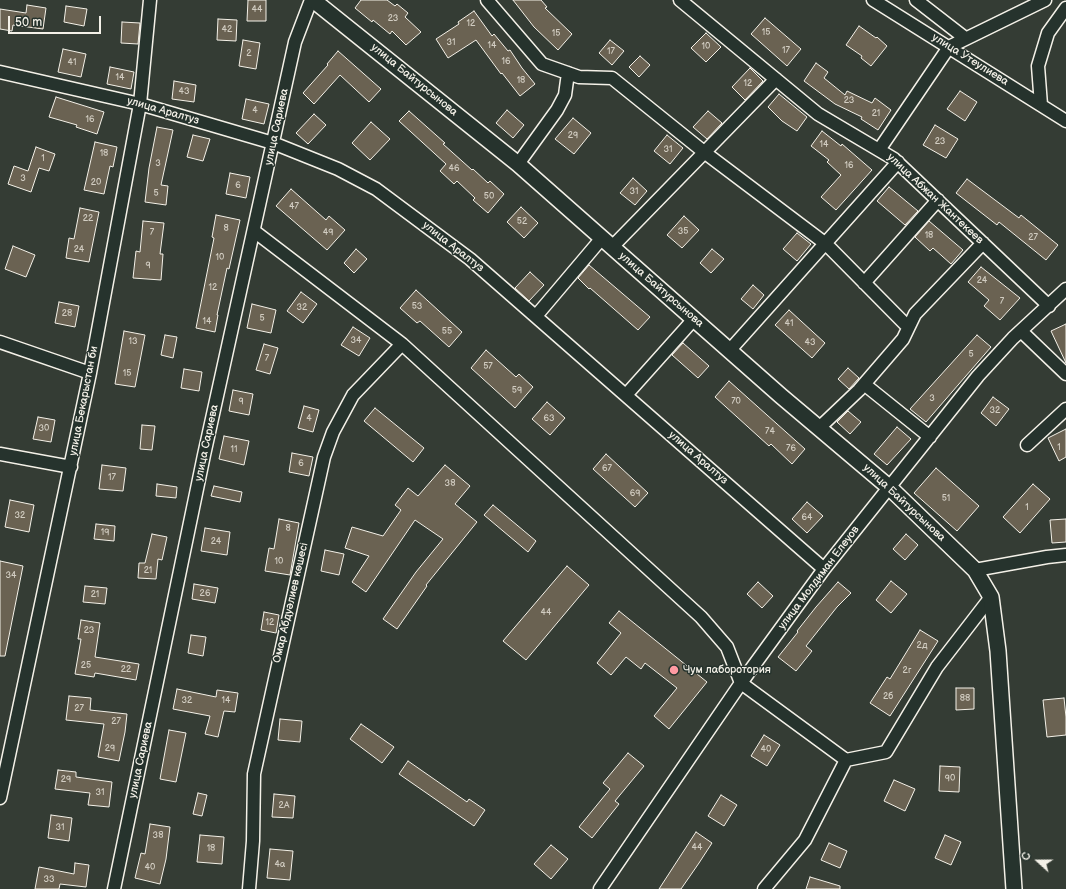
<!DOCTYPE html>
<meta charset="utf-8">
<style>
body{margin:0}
#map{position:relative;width:1066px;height:889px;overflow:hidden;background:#343c34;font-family:"Balsamiq Sans",sans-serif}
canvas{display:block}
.north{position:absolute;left:1018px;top:841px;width:40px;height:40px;-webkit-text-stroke:3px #26332d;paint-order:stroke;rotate:291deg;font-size:11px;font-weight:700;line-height:16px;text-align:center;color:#f4f1e8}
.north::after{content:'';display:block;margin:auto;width:14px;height:18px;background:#f4f1e8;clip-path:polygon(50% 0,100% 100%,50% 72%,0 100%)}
.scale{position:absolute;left:8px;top:16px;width:93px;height:18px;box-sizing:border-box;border:2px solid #f4f1e8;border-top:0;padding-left:5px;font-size:12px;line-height:14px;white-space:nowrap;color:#f4f1e8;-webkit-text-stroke:3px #26332d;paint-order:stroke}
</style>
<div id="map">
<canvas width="1066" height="889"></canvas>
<div class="north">С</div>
<div class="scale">50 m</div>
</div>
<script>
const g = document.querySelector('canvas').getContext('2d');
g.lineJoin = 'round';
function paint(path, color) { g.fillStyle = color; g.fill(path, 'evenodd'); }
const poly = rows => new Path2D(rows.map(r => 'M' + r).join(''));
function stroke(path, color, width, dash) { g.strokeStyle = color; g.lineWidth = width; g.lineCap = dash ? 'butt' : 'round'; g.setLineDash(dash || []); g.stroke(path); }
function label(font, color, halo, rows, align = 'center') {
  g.font = font + ' "Balsamiq Sans",sans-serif'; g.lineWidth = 3; g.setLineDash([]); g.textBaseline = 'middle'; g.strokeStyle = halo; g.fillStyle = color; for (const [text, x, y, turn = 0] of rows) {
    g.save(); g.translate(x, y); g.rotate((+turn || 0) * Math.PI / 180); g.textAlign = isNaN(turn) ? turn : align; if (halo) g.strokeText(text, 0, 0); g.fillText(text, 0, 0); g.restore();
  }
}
const building = poly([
 [248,0,266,0,266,21,247,21,248,0],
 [361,0,387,0,395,6,397,4,408,13,405,17,421,32,406,45,392,31,390,34,373,20,372,22,355,8,361,0],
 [513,0,541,0,547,7,545,8,572,34,558,50,534,27,513,0],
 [27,5,46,8,43,29,13,25,12,31,0,29,0,9,26,13,27,5],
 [66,6,87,9,84,26,64,22,66,6],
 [474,11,492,36,494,34,508,51,510,50,522,68,535,84,520,96,502,73,501,74,476,40,448,58,436,39,459,24,458,22,474,11],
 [765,18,801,49,787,66,751,34,765,18],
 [218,19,237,20,236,41,217,40,218,19],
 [122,22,140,23,138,44,121,43,122,22],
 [859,26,876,38,877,37,887,46,871,66,861,58,862,56,846,45,859,26],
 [706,33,721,47,706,62,691,48,706,33],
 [243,40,260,43,256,69,239,66,243,40],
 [610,40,624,51,612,65,599,53,610,40],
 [63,49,86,54,81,77,58,72,63,49],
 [338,51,381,89,369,102,340,75,314,104,303,93,328,65,327,64,338,51],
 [640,56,650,65,639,77,629,67,640,56],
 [816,63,828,72,824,78,845,95,847,91,872,103,875,98,891,110,878,130,861,119,862,117,835,104,804,81,816,63],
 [110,67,134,72,131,89,107,84,110,67],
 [750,68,763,81,745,100,732,87,750,68],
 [174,81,196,85,194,102,172,99,174,81],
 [960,91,977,102,965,121,947,109,960,91],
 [779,94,807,117,797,131,782,121,768,107,779,94],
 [56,97,104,112,97,134,76,127,77,125,49,117,56,97],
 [246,99,269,104,264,124,242,119,246,99],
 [507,110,524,125,513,138,496,123,507,110],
 [409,111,445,143,443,144,472,170,473,169,488,183,490,181,504,194,488,213,473,200,475,198,457,181,454,184,440,171,446,164,399,121,409,111],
 [708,111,722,123,707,139,693,127,708,111],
 [314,114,326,125,308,144,296,133,314,114],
 [573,118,591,133,574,154,555,139,573,118],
 [371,122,390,139,370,160,352,143,371,122],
 [935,125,958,139,946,158,923,145,935,125],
 [157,127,173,130,161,185,168,186,166,205,145,202,149,168,157,127],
 [822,131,841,146,842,144,872,170,836,210,821,197,841,175,827,162,829,160,811,146,822,131],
 [193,135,210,139,203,161,187,157,193,135],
 [667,135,683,148,670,164,654,151,667,135],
 [95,142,117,147,113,167,110,166,104,194,84,190,95,142],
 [36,147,55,154,49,171,39,168,31,192,8,184,14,166,28,171,36,147],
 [230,173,250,177,246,198,226,194,230,173],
 [633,178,647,191,635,205,620,193,633,178],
 [967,179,1019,218,1021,215,1058,245,1046,260,999,222,997,225,956,193,967,179],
 [889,187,918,211,905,225,877,201,889,187],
 [291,189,326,220,329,216,345,230,327,250,276,206,291,189],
 [521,207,538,223,524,238,507,222,521,207],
 [80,208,99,212,89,262,66,258,69,238,74,239,80,208],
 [216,215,240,220,229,269,227,268,217,315,218,315,215,332,196,328,214,238,212,237,216,215],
 [684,216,699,230,682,248,667,235,684,216],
 [143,221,164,223,160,254,163,254,161,280,133,278,136,251,140,252,143,221],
 [929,221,963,250,951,264,933,248,930,251,915,237,929,221],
 [797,233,811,244,797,261,783,249,797,233],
 [13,246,35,255,26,277,5,269,13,246],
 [356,249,367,259,354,273,344,263,356,249],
 [712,249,724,259,711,273,700,263,712,249],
 [589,265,650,317,638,330,590,288,589,289,578,278,589,265],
 [981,267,1020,298,1000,320,984,306,989,300,968,282,981,267],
 [530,272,544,285,529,301,515,288,530,272],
 [753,285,764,295,753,309,741,299,753,285],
 [416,290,462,332,449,347,420,321,417,323,400,308,416,290],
 [301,292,317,304,303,323,287,311,301,292],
 [59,302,79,306,75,327,55,323,59,302],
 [252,304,276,310,271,333,247,328,252,304],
 [789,310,825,343,812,358,775,325,789,310],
 [1066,324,1066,363,1051,331,1066,324],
 [353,327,370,338,359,356,341,345,353,327],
 [124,331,145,335,135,387,115,384,124,331],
 [165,335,177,337,173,358,161,355,165,335],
 [977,335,991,347,926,422,910,409,977,335],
 [683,343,709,366,698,378,672,355,683,343],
 [264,344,278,348,270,374,256,370,264,344],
 [486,350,516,377,519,374,533,387,515,408,471,368,486,350],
 [848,368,859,378,849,389,838,379,848,368],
 [184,369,202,372,199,391,181,388,184,369],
 [729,381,805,449,792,464,771,444,769,446,715,397,729,381],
 [233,390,253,394,249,415,229,411,233,390],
 [993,397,1009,409,996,426,981,413,993,397],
 [547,402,565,418,550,435,532,419,547,402],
 [304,406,319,410,313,432,298,428,304,406],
 [375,408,424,448,413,462,364,421,375,408],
 [848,411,861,422,850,434,837,422,848,411],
 [38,417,55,420,51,442,33,439,38,417],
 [142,425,155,426,152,450,140,449,142,425],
 [897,427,911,439,887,465,874,454,897,427],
 [1066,429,1066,457,1059,461,1048,438,1066,429],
 [224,436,249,441,244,465,219,459,224,436],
 [292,453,313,457,309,476,289,472,292,453],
 [606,454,648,493,635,507,593,469,606,454],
 [102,465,126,468,123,491,99,489,102,465],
 [445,465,470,486,455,504,477,522,426,585,427,586,397,629,383,619,416,572,443,539,415,520,366,592,352,582,369,556,345,548,352,527,383,536,401,510,395,505,408,488,418,496,445,465],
 [936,468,979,506,957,531,914,493,936,468],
 [157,484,177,487,176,498,156,496,157,484],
 [1033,484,1050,499,1020,533,1003,517,1033,484],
 [214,486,242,492,240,502,211,496,214,486],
 [10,500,34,505,29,532,5,527,10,500],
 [807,502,823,516,807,533,792,519,807,502],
 [493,505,536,541,528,552,484,515,493,505],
 [279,519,299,523,290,575,265,571,269,548,274,549,279,519],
 [1066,519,1066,542,1052,543,1050,520,1066,519],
 [96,524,115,526,114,541,94,539,96,524],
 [205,528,230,532,227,555,201,551,205,528],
 [152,534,167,537,162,560,158,559,156,579,138,578,139,563,145,563,152,534],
 [906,534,918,545,905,560,893,549,906,534],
 [325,550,344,554,339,575,321,571,325,550],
 [0,561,23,566,5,656,0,656,0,561],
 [567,566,589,585,526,660,503,641,567,566],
 [891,581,907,594,891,613,876,600,891,581],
 [758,582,773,596,762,608,747,594,758,582],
 [838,582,851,593,837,607,806,646,812,651,796,671,778,657,798,632,797,631,816,607,838,582],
 [194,584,218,588,215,603,192,599,194,584],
 [85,586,107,588,105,604,83,602,85,586],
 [619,611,707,682,669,729,654,716,677,688,645,663,641,669,626,657,611,675,597,663,621,633,609,623,619,611],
 [264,612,279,615,276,633,261,630,264,612],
 [81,620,100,623,95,657,139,664,136,680,95,673,94,677,75,674,81,639,78,639,81,620],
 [920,630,938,641,890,716,870,703,887,677,890,679,920,630],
 [191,635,206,637,203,656,188,653,191,635],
 [956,688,974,688,974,709,956,710,956,688],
 [177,689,216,697,217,690,238,693,235,712,224,711,218,737,205,734,210,716,173,709,177,689],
 [69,696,91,698,90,710,127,714,125,732,119,761,98,757,104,724,66,720,69,696],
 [1064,698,1066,717,1066,735,1047,737,1043,700,1064,698],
 [280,719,302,721,300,742,278,740,280,719],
 [361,724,394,747,382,763,350,739,361,724],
 [169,730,186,733,176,782,160,779,169,730],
 [764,735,780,745,767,766,751,756,764,735],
 [628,753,644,766,615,801,619,804,592,838,579,827,610,789,603,783,628,753],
 [408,761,467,802,469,799,485,810,474,826,399,774,408,761],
 [940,766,960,767,959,792,939,791,940,766],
 [58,770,76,772,76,777,112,782,109,807,88,805,90,793,55,789,58,770],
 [894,780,915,789,905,811,884,801,894,780],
 [198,793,207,795,202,816,193,814,198,793],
 [274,794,295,796,293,818,272,817,274,794],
 [721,795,737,805,724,826,708,816,721,795],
 [51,815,72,818,69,841,48,838,51,815],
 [150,824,170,827,166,859,160,884,135,878,141,853,145,854,150,824],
 [696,832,712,843,699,863,681,889,659,889,696,832],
 [200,835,224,837,222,864,197,862,200,835],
 [945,835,961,842,951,865,935,858,945,835],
 [829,843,847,851,840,868,821,860,829,843],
 [551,845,568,859,551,879,534,864,551,845],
 [270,849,293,851,290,880,267,878,270,849],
 [75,863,89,865,86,887,60,884,59,889,35,889,39,867,74,874,75,863],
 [810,877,840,886,840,889,806,889,810,877]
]);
const minor = poly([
 [487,0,542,64,579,77,612,78,704,152,826,244,908,327],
 [680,0,818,114,894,159,1049,306],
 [873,0,1066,121],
 [916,0,965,38],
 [0,72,140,104,273,143,338,169,376,189,470,259,824,569],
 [1041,105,1038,66,1048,33,1066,8],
 [879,150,949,47,1045,0],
 [518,164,557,110,565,95,568,73],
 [254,231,402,344,701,617,727,647,741,683,846,760],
 [612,247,776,79],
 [864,283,938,200],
 [536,316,602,238],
 [1021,331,1066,374],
 [0,342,90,373],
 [729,351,898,162],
 [864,384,930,437],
 [626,395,694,319],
 [819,428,859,390,903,339,915,314,983,243],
 [1027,445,1066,409],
 [0,454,71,467],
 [975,570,1047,557,1066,555],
 [0,798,90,373,140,104,150,0],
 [114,889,204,455,295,42,311,0],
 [249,889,253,841,254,774,324,457,333,432,353,395,402,344],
 [600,889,741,683,824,569,978,376,1013,338,1066,289],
 [764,889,805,840,846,760,886,752,937,667,991,597]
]);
const tertiary = poly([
 [313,0,518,164,781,396,890,488,975,570,991,597,998,651,1014,889]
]);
const markers = [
 [674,670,5,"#ff9aa2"]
];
const numberNames = [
 ["44",257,10],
 ["23",393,19],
 ["12",471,24],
 ["42",227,30],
 ["15",766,33],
 ["15",556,34],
 ["31",451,43],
 ["14",492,46],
 ["10",706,47],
 ["17",786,51],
 ["17",611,52],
 ["2",249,54],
 ["16",506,62],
 ["41",72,63],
 ["14",120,78],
 ["18",521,81],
 ["12",748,84],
 ["43",184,92],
 ["23",849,101],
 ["4",255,111],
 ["21",876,114],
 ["16",90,120],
 ["29",573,136],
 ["23",940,142],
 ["14",824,145],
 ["31",668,150],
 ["18",104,154],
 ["1",43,159],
 ["3",158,164],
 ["16",849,166],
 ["46",454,169],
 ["3",23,179],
 ["20",96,183],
 ["6",238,186],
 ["31",634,192],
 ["5",156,194],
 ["50",489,197],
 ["47",294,207],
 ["22",88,219],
 ["52",522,222],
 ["8",226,229],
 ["35",683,232],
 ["7",152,233],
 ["49",328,233],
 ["18",929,236],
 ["27",1033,238],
 ["24",79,250],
 ["10",220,258],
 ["9",148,266],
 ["24",982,281],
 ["12",213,288],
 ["7",1002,302],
 ["53",417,307],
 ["32",302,308],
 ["28",67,314],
 ["5",262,319],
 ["14",207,322],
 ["41",789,324],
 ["55",447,332],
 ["34",356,341],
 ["13",133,342],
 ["43",810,343],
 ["5",971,355],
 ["7",267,359],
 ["57",488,367],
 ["15",127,374],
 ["59",517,391],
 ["3",932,399],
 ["9",241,402],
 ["70",736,402],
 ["32",995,411],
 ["4",309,419],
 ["63",549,419],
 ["30",44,429],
 ["74",770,432],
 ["1",1059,448],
 ["76",791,449],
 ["11",234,450],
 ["6",301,464],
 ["67",607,469],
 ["17",112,478],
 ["38",450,484],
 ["69",635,494],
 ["51",946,499],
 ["1",1027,508],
 ["32",20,516],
 ["64",807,518],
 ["8",288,529],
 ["19",105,533],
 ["24",216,542],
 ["10",279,562],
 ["21",148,571],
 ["34",11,576],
 ["26",205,594],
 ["21",95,595],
 ["44",546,613],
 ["12",270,623],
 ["23",89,631],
 ["2д",922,646],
 ["25",86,666],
 ["22",126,670],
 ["2г",907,671],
 ["2б",888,697],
 ["88",965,699],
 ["32",187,701],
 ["14",226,701],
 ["27",79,709],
 ["27",116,722],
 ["29",110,749],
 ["40",766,750],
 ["90",950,779],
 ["29",66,780],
 ["31",100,793],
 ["2А",284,806],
 ["31",60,828],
 ["38",158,836],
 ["44",697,848],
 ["18",211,849],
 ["4а",280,865],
 ["40",150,868],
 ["33",49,880]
];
const streetNames = [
 ["улица Утеулиева",970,60,32],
 ["улица Байтурсынова",414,80,39],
 ["улица Аралтуз",163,111,16],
 ["улица Сариева",277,127,-78],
 ["улица Абжан Жантекеев",935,199,43],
 ["улица Аралтуз",453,247,38],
 ["улица Байтурсынова",661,290,41],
 ["улица Бекарыстан би",84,401,-79],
 ["улица Сариева",207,443,-78],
 ["улица Аралтуз",698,458,41],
 ["улица Байтурсынова",904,503,43],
 ["улица Молдиман Елеуов",819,578,-53],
 ["Омар Абдуәлиев көшесі",291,603,-77],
 ["улица Сариева",141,760,-78]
];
const poiNames = [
 ["Чум лаборотория",683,670]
];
paint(building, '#6a6252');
stroke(building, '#f4f1e8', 1);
stroke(minor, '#f4f1e8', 15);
stroke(tertiary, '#f4f1e8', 18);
stroke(minor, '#26332d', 12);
stroke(tertiary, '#26332d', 15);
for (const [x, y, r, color] of markers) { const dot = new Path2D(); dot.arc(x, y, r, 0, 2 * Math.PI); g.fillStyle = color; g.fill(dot); stroke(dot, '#26332d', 1.5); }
label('9px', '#d2cdc2', null, numberNames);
label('11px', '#f4f1e8', '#26332d', streetNames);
label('11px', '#f4f1e8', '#26332d', poiNames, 'left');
</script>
